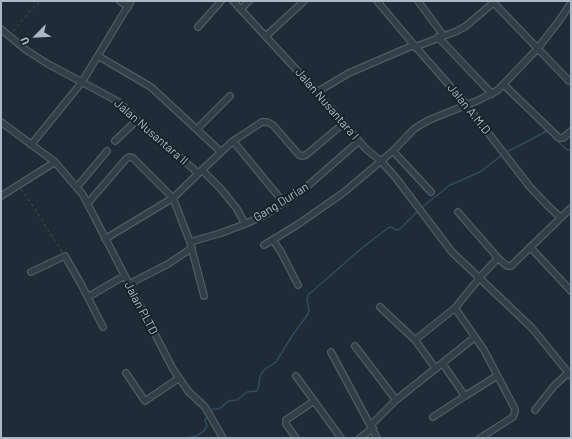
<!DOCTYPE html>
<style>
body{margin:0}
#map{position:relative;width:572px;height:439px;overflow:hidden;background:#1f2c37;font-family:Barlow,sans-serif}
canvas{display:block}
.frame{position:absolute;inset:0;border:2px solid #acb8c5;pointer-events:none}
.north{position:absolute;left:16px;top:16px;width:40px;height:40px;-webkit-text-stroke:3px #18222c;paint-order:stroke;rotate:246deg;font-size:11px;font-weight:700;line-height:16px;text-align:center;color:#acb8c5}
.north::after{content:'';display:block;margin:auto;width:14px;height:18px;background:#acb8c5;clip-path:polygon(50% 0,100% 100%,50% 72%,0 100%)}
</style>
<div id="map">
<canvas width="572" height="439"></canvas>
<div class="frame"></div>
<div class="north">U</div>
</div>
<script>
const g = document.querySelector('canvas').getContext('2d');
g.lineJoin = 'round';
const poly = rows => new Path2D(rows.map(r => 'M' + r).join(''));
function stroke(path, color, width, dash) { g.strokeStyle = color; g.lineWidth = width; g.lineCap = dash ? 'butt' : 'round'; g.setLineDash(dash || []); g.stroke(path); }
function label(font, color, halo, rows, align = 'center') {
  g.font = font + ' Barlow,sans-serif'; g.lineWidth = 4; g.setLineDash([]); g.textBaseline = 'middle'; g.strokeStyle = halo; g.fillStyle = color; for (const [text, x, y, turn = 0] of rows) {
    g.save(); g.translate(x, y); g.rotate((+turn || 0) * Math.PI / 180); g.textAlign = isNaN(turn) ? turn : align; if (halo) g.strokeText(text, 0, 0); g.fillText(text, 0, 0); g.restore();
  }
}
const stream = poly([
 [505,153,547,131,566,149,568,150,571,149],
 [421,208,450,185,480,172,502,155],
 [210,413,213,409,218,409,222,407,228,401,237,400,247,392,257,391,259,385,260,376,264,370,276,362,292,336,308,314,309,310,307,299,308,295,362,248,388,228,391,227,396,230,400,229,418,211],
 [188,438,196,436,204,431,207,426,205,420,208,415]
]);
const path = poly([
 [13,31,34,7,41,1],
 [21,189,35,209,62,252]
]);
const minor = poly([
 [120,1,128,7],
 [233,1,317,92,366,149,381,161,396,178,452,252,532,328,571,376],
 [377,1,414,45,465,103,530,187,548,206,560,217],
 [418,1,443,35],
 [492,1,569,81],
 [241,9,249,1],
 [198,27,221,1],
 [1,29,26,50,48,64,119,102,137,120,198,173],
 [266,36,304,1],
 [438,37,492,94],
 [415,47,457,31,466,26,493,3],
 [98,56,151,87,221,152],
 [504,85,559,138,563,138,571,131],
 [317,92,349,73,414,45],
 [1,122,55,162,83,195,173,369,188,391,205,407,223,438],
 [197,129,230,96],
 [115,141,137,120],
 [233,141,284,203],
 [31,145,82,82,131,1],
 [393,151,431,192],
 [202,170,233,141,262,122,267,122,273,125,299,155,302,156,306,155,344,123],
 [77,187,107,151],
 [1,196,55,162],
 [88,203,126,159,129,157,133,158,173,198,190,242,204,296],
 [458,212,498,258],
 [105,239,173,198,202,170,221,189,237,209,245,224],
 [273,240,281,252,298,285],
 [190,242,221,233,245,224,265,215,303,190,359,141],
 [264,245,297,225,343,193,393,151,414,129,422,124,429,120,479,100,498,90,538,48,559,21,571,3],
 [530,247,571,291],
 [31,272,65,256,81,284,103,327],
 [129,284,168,264,192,248],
 [88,297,124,276],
 [380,307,415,340],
 [455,308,484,350,515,409,515,412,513,417,480,438],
 [355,346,396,400],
 [331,352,377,438],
 [442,363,465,396],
 [436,369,415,340,455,308,482,275,498,258,507,266,511,266,571,208],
 [126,373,145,401,179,378],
 [296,376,341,438],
 [535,410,554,386,568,373],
 [433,417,465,396,497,376],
 [371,425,396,400,475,337],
 [296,438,286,424,286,420,314,401],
 [360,438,373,428]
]);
const streetNames = [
 ["Jalan Nusantara I",327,104,49],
 ["Jalan A.M.D",469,109,51],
 ["Jalan Nusantara II",151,132,41],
 ["Gang Durian",281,202,-32],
 ["Jalan PLTD",141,308,62]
];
stroke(stream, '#314a5f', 1.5);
stroke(minor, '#505b66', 8);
stroke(path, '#3e5555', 1, [3, 3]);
stroke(minor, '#323e48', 5.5);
label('12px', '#acb8c5', '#18222c', streetNames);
</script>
